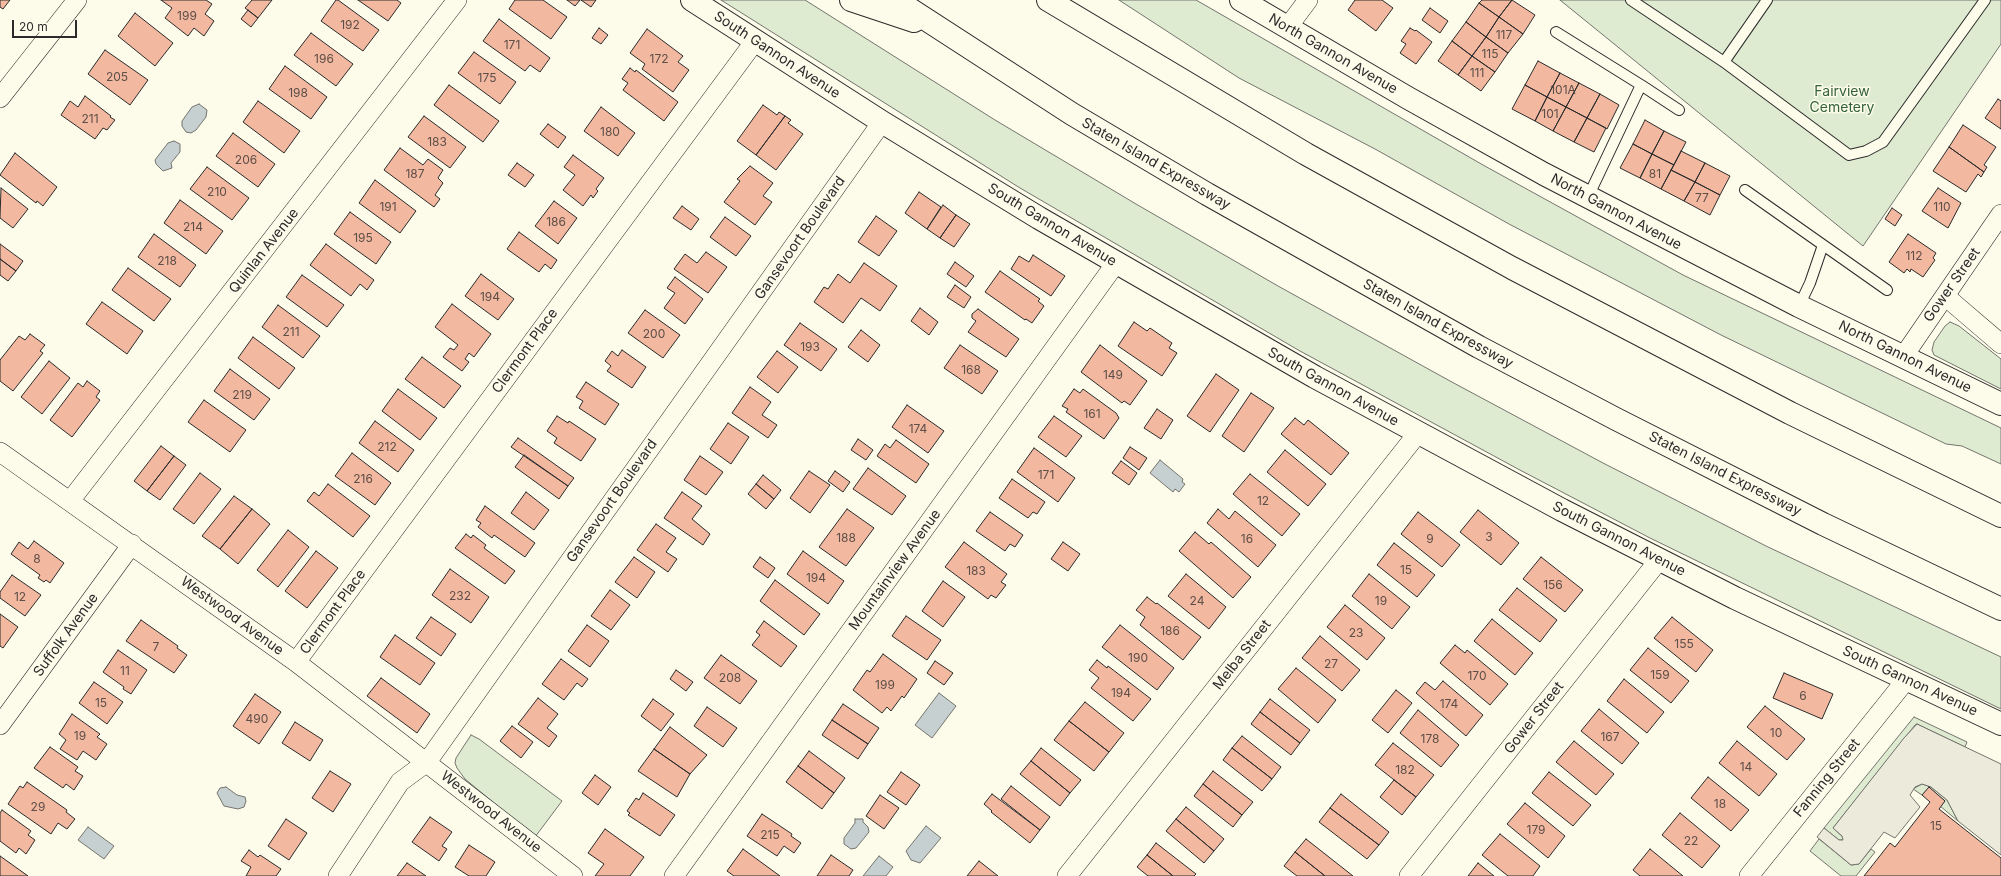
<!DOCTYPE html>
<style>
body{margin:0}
#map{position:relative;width:2001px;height:876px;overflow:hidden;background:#fdfbea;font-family:Inter,sans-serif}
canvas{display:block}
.scale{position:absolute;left:12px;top:20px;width:65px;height:18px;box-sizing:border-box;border:2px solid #2b2b2b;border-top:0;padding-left:5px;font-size:12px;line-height:14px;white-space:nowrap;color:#2b2b2b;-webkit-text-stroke:3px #fdfbea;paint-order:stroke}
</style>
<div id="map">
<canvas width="2001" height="876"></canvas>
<div class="scale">20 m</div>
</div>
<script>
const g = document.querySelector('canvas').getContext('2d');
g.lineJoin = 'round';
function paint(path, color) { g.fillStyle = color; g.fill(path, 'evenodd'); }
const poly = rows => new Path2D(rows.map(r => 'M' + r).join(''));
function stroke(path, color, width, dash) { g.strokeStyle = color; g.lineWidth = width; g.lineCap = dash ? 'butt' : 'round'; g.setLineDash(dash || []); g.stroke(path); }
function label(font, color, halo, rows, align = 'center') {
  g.font = font + ' Inter,sans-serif'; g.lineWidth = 3; g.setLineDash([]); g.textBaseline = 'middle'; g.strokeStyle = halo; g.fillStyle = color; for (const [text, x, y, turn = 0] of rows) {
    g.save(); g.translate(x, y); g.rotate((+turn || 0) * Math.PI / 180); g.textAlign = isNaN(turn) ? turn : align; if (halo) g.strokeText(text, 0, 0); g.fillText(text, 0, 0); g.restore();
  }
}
const green = poly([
 [721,0,805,0,995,120,1136,204,1278,286,1450,381,1603,463,1766,546,2001,657,2001,709,1650,538,1518,469,1300,351,1020,188,721,0],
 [1119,0,1196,0,1483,165,1683,275,2001,428,2001,464,1962,446,1946,444,1721,335,1509,224,1375,149,1239,78,1119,0],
 [1560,0,2001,0,2001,44,1863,246,1560,0],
 [1950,322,1959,326,2001,359,2001,389,1934,355,1932,350,1934,342,1945,326,1950,322],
 [1914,717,1967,742,1965,747,1917,724,1915,725,1833,828,1844,838,1843,840,1839,840,1824,828,1914,717],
 [471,735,479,739,562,801,535,837,465,779,457,768,455,763,456,758,471,735],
 [1922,784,1931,787,1947,800,1958,821,1940,806,1945,801,1929,788,1922,795,1913,789,1922,784],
 [1819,839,1851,865,1859,864,1871,849,1875,852,1856,876,1841,876,1810,851,1819,839]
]);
const parking = poly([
 [1917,724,2001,764,2001,855,1958,821,1947,800,1931,787,1922,784,1915,787,1910,795,1920,807,1895,838,1884,832,1859,864,1851,865,1817,837,1824,828,1839,840,1843,840,1842,836,1833,828,1904,738,1917,724]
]);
const water = poly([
 [199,104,207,110,206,117,196,130,191,133,186,132,182,126,182,121,192,107,199,104],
 [174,141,180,144,180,152,171,163,172,168,163,171,156,164,155,160,168,143,174,141],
 [1160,460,1183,479,1182,482,1185,484,1179,492,1175,489,1173,492,1150,473,1160,460],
 [939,693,956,706,932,738,915,725,939,693],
 [226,787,237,795,245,797,246,801,244,807,238,809,224,806,217,793,220,788,226,787],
 [855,819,863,819,863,822,868,827,869,832,856,848,851,849,844,844,844,838,855,823,855,819],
 [926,826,941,838,920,863,911,860,906,851,926,826],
 [88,827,114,846,104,859,78,840,88,827],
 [879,856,893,867,886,876,863,876,879,856]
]);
const building = poly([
 [0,0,10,0,3,9,0,7,0,0],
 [161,0,206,0,212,4,205,14,214,21,204,36,194,28,188,36,165,18,172,8,161,0],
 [252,0,272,0,258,18,245,8,252,0],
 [336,0,338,0,379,30,363,51,321,21,336,0],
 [358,0,397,0,401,3,388,21,358,0],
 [515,0,543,0,567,17,551,39,509,9,515,0],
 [567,0,580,0,575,6,567,0],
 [581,0,596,0,591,7,581,0],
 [1355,0,1382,0,1393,8,1376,31,1348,10,1355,0],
 [1482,0,1512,0,1499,17,1479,3,1482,0],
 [1512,0,1535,15,1523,34,1499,17,1512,0],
 [1479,3,1499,17,1486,37,1466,22,1479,3],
 [1430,8,1448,21,1440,33,1422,20,1430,8],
 [248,10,258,18,251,27,241,19,248,10],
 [135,13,173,43,155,66,118,36,135,13],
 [1499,17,1523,34,1508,53,1486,37,1499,17],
 [499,19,550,58,540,72,530,65,525,71,483,41,499,19],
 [1466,22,1486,37,1472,56,1452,41,1466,22],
 [599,28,608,35,601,44,592,38,599,28],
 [1410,28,1415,31,1416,30,1432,42,1416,64,1400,53,1406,44,1401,41,1410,28],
 [647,29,683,56,678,62,689,70,673,92,642,69,645,64,630,53,647,29],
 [311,33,353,64,336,86,294,55,311,33],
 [1486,37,1508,53,1495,72,1472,56,1486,37],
 [1452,41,1472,56,1458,75,1438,61,1452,41],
 [105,50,148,80,130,105,88,74,105,50],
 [474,52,516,82,500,104,458,73,474,52],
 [1472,56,1495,72,1481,91,1458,75,1472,56],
 [1538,61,1560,73,1547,97,1525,85,1538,61],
 [285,66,327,97,311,119,269,89,285,66],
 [630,68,635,72,636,70,678,102,664,121,623,90,628,83,622,79,630,68],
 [1560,73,1579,83,1566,107,1547,97,1560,73],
 [1579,83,1600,94,1587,118,1566,107,1579,83],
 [449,85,499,121,483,142,434,105,449,85],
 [1525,85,1547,97,1535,121,1512,109,1525,85],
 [1600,94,1619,105,1607,129,1587,118,1600,94],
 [85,96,111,116,110,117,115,120,107,130,103,128,95,139,61,115,70,101,78,107,85,96],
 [1547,97,1566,107,1553,131,1535,121,1547,97],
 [1998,99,2001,101,2001,129,1985,118,1998,99],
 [258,101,300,131,284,153,243,122,258,101],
 [763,105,777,115,779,112,785,116,756,155,737,141,763,105],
 [601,107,635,133,618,156,584,131,601,107],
 [1566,107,1587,118,1574,142,1553,131,1566,107],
 [424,116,466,147,450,168,408,137,424,116],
 [785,116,791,120,788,123,803,134,776,170,756,155,785,116],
 [1587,118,1606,128,1594,152,1574,142,1587,118],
 [1645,120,1664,131,1652,154,1633,144,1645,120],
 [548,124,566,137,558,148,540,134,548,124],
 [1963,125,1996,147,1984,165,1987,167,1984,172,1949,147,1963,125],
 [1664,131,1686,142,1674,165,1652,154,1664,131],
 [233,133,275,164,258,187,216,156,233,133],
 [1633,144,1652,154,1640,178,1620,168,1633,144],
 [1949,147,1984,172,1981,177,1978,174,1966,192,1933,171,1949,147],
 [400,148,423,165,428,159,443,170,438,178,443,183,435,195,440,199,434,207,384,170,400,148],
 [1681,151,1705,163,1695,182,1671,170,1681,151],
 [15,153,57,187,43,206,37,201,36,203,0,175,15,153],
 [1652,154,1674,165,1661,189,1640,178,1652,154],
 [573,155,604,178,596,189,598,191,593,198,591,195,583,206,563,190,575,175,564,167,573,155],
 [517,163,534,175,525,187,508,175,517,163],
 [1705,163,1730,176,1720,195,1695,182,1705,163],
 [750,166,773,183,763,196,772,202,755,225,724,202,740,181,737,179,750,166],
 [207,167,249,198,232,220,190,189,207,167],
 [1671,170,1695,182,1684,201,1661,189,1671,170],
 [375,180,416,211,400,233,359,203,375,180],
 [1695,182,1720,195,1710,215,1684,201,1695,182],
 [1,188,28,209,13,228,0,218,1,188],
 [1938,188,1961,203,1948,228,1922,211,1938,188],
 [919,192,941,207,927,229,905,213,919,192],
 [180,200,223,231,206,254,164,223,180,200],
 [554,201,577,218,558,244,535,226,554,201],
 [943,205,956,215,940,238,927,229,943,205],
 [682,206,699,219,691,230,673,218,682,206],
 [1892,208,1902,215,1895,226,1885,219,1892,208],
 [350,212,391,242,376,264,334,234,350,212],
 [956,215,970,224,954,247,940,238,956,215],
 [876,216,897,231,879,256,858,242,876,216],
 [725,217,751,236,736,256,710,237,725,217],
 [519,232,557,260,551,269,545,264,539,272,507,249,519,232],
 [154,234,196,265,180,287,138,257,154,234],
 [1908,234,1936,253,1933,258,1935,260,1923,277,1911,269,1910,272,1907,269,1904,273,1889,262,1908,234],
 [0,244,23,261,16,271,0,259,0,244],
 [326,244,374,280,367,290,360,284,351,296,310,265,326,244],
 [706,252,727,267,708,293,674,269,685,254,697,263,706,252],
 [1033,255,1065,276,1051,296,1011,269,1019,256,1029,262,1033,255],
 [0,259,16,271,8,281,0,275,0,259],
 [955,262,974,276,966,287,947,274,955,262],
 [864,263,897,286,880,311,861,298,843,323,814,302,824,287,828,289,838,274,850,283,864,263],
 [128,268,171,299,154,321,112,290,128,268],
 [1000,271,1040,299,1038,301,1044,306,1032,323,1026,319,1025,320,985,292,1000,271],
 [481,274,514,299,498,320,465,296,481,274],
 [302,275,344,305,327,327,286,297,302,275],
 [675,277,703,299,685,324,664,308,675,293,667,288,675,277],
 [955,285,971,297,964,308,947,297,955,285],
 [102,302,143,331,127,354,86,324,102,302],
 [452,304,491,334,474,357,469,353,465,359,469,362,462,371,443,357,450,348,454,350,458,345,435,327,452,304],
 [278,305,320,336,303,358,262,327,278,305],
 [920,308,938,322,929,335,911,321,920,308],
 [978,309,1019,339,1006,357,968,332,976,321,972,318,972,314,978,309],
 [645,310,680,335,663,358,628,333,645,310],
 [1134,322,1147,331,1150,328,1172,343,1169,348,1177,353,1162,376,1118,346,1134,322],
 [800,323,837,349,821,371,784,345,800,323],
 [861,330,880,345,868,362,848,347,861,330],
 [30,334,45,345,40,351,43,353,13,391,0,381,0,360,19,336,25,340,30,334],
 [253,337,295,368,279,389,238,358,253,337],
 [960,345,998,371,982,394,944,368,960,345],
 [1100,345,1147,381,1130,405,1124,401,1122,403,1081,372,1100,345],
 [622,350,646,367,632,388,607,371,611,366,605,361,612,351,618,356,622,350],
 [777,351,798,367,778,393,757,377,777,351],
 [422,357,461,386,444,408,405,379,422,357],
 [49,361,70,378,42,414,21,397,49,361],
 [230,369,270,399,254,420,214,391,230,369],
 [1216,374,1239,390,1210,432,1187,416,1216,374],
 [87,381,100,391,96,397,100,400,72,437,50,420,78,383,83,387,87,381],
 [586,382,619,404,605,425,579,408,583,401,576,397,586,382],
 [750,387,771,402,762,415,777,425,768,438,732,413,750,387],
 [398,389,437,418,420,440,382,411,398,389],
 [1074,389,1080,393,1083,389,1116,413,1119,418,1104,439,1066,412,1068,409,1062,406,1074,389],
 [1251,393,1274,408,1244,452,1222,436,1251,393],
 [204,400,246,430,230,452,188,422,204,400],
 [907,405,944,431,928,453,892,427,907,405],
 [1157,409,1173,420,1161,439,1144,428,1157,409],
 [557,416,568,423,569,421,596,439,581,461,554,443,557,438,547,431,557,416],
 [1054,416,1082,436,1066,457,1038,437,1054,416],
 [1295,418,1304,425,1308,420,1349,453,1331,475,1281,434,1295,418],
 [375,421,414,450,398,472,359,443,375,421],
 [728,423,749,437,731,464,710,449,728,423],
 [518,438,574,478,568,486,511,447,518,438],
 [858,439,873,450,866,460,851,450,858,439],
 [896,440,929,464,916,483,877,456,885,444,890,448,896,440],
 [161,446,174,456,147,491,134,481,161,446],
 [1130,447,1147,458,1139,470,1123,458,1130,447],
 [1034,448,1075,478,1058,502,1017,472,1034,448],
 [1285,450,1326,484,1308,506,1267,472,1285,450],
 [352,453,391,483,375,505,335,476,352,453],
 [524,455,568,486,559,499,515,467,524,455],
 [174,456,186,465,160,500,147,491,174,456],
 [700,456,723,472,706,495,684,480,700,456],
 [1121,461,1137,473,1129,485,1112,473,1121,461],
 [868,468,906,496,892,515,853,489,868,468],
 [809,471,830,485,810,513,790,498,809,471],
 [835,471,850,482,843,492,828,481,835,471],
 [200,473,221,489,194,524,173,509,200,473],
 [1250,474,1300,514,1282,536,1233,494,1250,474],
 [763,475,781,490,774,499,756,484,763,475],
 [1012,479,1045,502,1037,514,1033,512,1028,518,999,498,1012,479],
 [328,484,370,516,353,537,307,501,314,492,319,496,328,484],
 [756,484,774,499,766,509,748,494,756,484],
 [526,492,549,510,534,530,511,513,526,492],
 [682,492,702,506,692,519,710,534,703,545,664,518,682,492],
 [234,496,252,509,220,549,202,536,234,496],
 [485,506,535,543,525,557,494,535,492,538,478,527,481,523,476,520,485,506],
 [252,509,270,524,238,564,220,549,252,509],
 [847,509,874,528,846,566,819,547,847,509],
 [1218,509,1229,519,1235,511,1276,545,1258,567,1207,523,1218,509],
 [1478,510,1519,543,1501,565,1460,532,1478,510],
 [990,512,1023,535,1015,547,1010,544,1005,551,976,531,990,512],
 [1418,512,1460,545,1442,567,1401,534,1418,512],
 [656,524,676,538,666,552,677,559,668,572,637,550,656,524],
 [288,530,309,547,278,587,257,570,288,530],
 [1195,532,1209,544,1211,542,1251,577,1233,598,1179,551,1195,532],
 [466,534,471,538,473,535,486,545,484,548,515,571,505,584,455,548,466,534],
 [34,541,64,563,50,583,46,580,44,582,38,578,40,575,11,554,19,542,28,549,34,541],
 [964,542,1007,574,1001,582,1006,585,996,598,991,595,988,599,945,567,964,542],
 [1063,542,1080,554,1068,571,1051,559,1063,542],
 [1394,543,1435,575,1417,597,1377,565,1394,543],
 [316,551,338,568,307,608,285,591,316,551],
 [803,551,844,581,828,604,787,574,803,551],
 [634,557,655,572,637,598,615,582,634,557],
 [760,557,775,568,768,578,753,567,760,557],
 [1541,557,1583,590,1565,612,1523,579,1541,557],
 [450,569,489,597,471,623,432,595,450,569],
 [1186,574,1226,607,1209,629,1168,596,1186,574],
 [1369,574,1410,607,1392,629,1352,596,1369,574],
 [12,575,41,595,25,616,0,598,0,592,12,575],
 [775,580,820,614,804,635,760,601,775,580],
 [943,581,965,597,943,627,922,611,943,581],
 [1517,588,1557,620,1540,642,1499,610,1517,588],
 [610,590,630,605,611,630,591,616,610,590],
 [1147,597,1156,604,1157,603,1201,637,1183,660,1140,625,1145,617,1136,610,1147,597],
 [1345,605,1385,638,1367,660,1327,627,1345,605],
 [0,614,18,627,3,648,0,646,0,614],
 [906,616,941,640,927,660,892,636,906,616],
 [431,617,456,634,441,656,416,638,431,617],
 [1672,617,1713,650,1696,672,1654,638,1672,617],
 [1492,619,1533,653,1515,675,1474,641,1492,619],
 [141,620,178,646,177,648,187,655,174,673,126,641,141,620],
 [764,621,797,646,781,667,752,645,760,635,756,632,764,621],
 [587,625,609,641,590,667,568,651,587,625],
 [1120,625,1174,668,1157,690,1102,647,1120,625],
 [395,635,435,663,420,685,380,657,395,635],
 [1320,636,1360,670,1342,691,1302,658,1320,636],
 [1455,645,1465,653,1467,650,1508,684,1490,705,1440,663,1455,645],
 [1648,648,1689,681,1671,703,1630,670,1648,648],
 [118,650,147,670,131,694,123,689,124,687,103,672,118,650],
 [883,654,917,679,904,698,902,696,891,711,887,707,882,713,853,690,867,670,870,672,883,654],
 [721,655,757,681,740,704,704,678,721,655],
 [561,659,588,679,582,687,577,683,564,700,542,684,561,659],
 [1097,660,1107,668,1108,666,1151,699,1133,721,1091,688,1099,678,1089,670,1097,660],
 [935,661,953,673,944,685,927,673,935,661],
 [1296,668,1336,700,1318,723,1278,689,1296,668],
 [676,670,693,682,686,691,670,679,676,670],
 [1784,673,1833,694,1822,719,1773,698,1784,673],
 [381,678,430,714,417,733,367,696,381,678],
 [1624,679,1664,712,1647,733,1607,701,1624,679],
 [1443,681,1483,715,1466,736,1416,693,1425,682,1435,690,1443,681],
 [94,682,123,702,107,724,79,703,94,682],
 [1396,690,1412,703,1388,733,1372,720,1396,690],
 [255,694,281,712,259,744,233,726,255,694],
 [538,698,558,714,547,728,557,736,549,747,518,724,538,698],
 [653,699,674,714,661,731,641,716,653,699],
 [1270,699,1310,730,1300,743,1260,712,1270,699],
 [1085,702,1124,733,1109,752,1069,721,1085,702],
 [843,704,879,728,868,744,832,720,843,704],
 [1765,706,1805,739,1787,760,1747,727,1765,706],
 [707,707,737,728,723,747,694,726,707,707],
 [1599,709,1639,743,1622,764,1581,731,1599,709],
 [1418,710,1459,745,1441,767,1400,733,1418,710],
 [1260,712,1300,743,1291,755,1251,724,1260,712],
 [72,714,100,734,97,737,107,744,96,760,83,751,77,760,60,749,66,740,59,734,72,714],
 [832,720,868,744,858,759,822,735,832,720],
 [1069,721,1109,752,1094,771,1054,740,1069,721],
 [295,722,323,740,310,761,282,743,295,722],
 [512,726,533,742,521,758,500,741,512,726],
 [670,727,707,755,690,774,654,749,670,727],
 [1242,736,1281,767,1272,779,1232,748,1242,736],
 [1574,741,1614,774,1596,795,1556,762,1574,741],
 [1737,741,1777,774,1759,796,1719,763,1737,741],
 [1393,743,1434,775,1416,797,1375,765,1393,743],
 [50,747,78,767,75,771,83,776,74,790,66,784,63,788,34,768,50,747],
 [1041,748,1081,780,1070,793,1031,761,1041,748],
 [1232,748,1272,779,1262,791,1223,760,1232,748],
 [654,749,690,774,677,797,638,771,654,749],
 [809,751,845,778,834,793,798,766,809,751],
 [1031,761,1070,793,1060,806,1020,774,1031,761],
 [798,766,834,793,822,809,786,782,798,766],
 [330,771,351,784,333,812,312,798,330,771],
 [1213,771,1253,802,1242,815,1203,784,1213,771],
 [901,772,920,785,906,805,887,792,901,772],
 [1549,772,1591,805,1573,826,1532,793,1549,772],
 [595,775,611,787,598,805,582,793,595,775],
 [1708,777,1749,810,1731,831,1691,798,1708,777],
 [1394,780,1416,797,1402,815,1380,797,1394,780],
 [27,782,67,810,66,812,75,819,67,829,58,823,51,834,8,804,20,786,23,788,27,782],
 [1203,784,1242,815,1233,827,1194,796,1203,784],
 [1011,786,1050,817,1040,830,1001,799,1011,786],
 [1929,787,1945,801,1939,809,2001,858,2001,876,1864,876,1890,843,1895,847,1930,802,1922,795,1929,787],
 [643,793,675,815,660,836,628,815,630,813,627,811,636,798,639,800,643,793],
 [992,794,1040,830,1030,843,991,812,992,811,984,804,992,794],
 [1341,794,1389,832,1379,845,1330,808,1341,794],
 [880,795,899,808,884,829,866,816,880,795],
 [1525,803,1565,836,1548,858,1507,824,1525,803],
 [1186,807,1224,839,1214,851,1176,819,1186,807],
 [1330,808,1379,845,1367,859,1319,822,1330,808],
 [2,810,31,831,28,835,35,840,26,854,19,848,16,853,0,841,0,813,2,810],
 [1680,813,1720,846,1702,868,1662,835,1680,813],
 [762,814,792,834,791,836,801,843,794,853,784,846,777,856,747,836,762,814],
 [430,817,452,832,442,846,447,849,439,861,412,842,430,817],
 [286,819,307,833,289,860,268,846,286,819],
 [1176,819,1214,851,1204,863,1166,831,1176,819],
 [605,829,644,857,630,876,595,876,604,864,588,853,605,829],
 [1500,834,1540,866,1533,876,1508,876,1482,855,1500,834],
 [1306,839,1353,876,1325,876,1295,852,1306,839],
 [1156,843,1196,874,1194,876,1173,876,1147,855,1156,843],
 [469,845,495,862,486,876,469,876,455,867,469,845],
 [743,849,780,876,734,876,727,871,743,849],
 [1650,849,1683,876,1640,876,1633,870,1650,849],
 [249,850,258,857,260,855,281,869,276,876,246,876,251,867,241,861,249,850],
 [1295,852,1325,876,1297,876,1284,866,1295,852],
 [831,855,853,870,849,876,817,876,831,855],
 [1147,855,1173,876,1148,876,1137,867,1147,855],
 [0,856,28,876,0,876,0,856],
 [979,861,998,876,967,876,979,861],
 [407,863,426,876,397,876,407,863],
 [1478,863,1494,876,1468,876,1478,863]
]);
const service = poly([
 [1631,0,1724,62,1849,155,1866,151,1883,142,1985,0],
 [1556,32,1641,85,1588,197],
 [1724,62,1767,0],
 [1641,85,1679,110],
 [1745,190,1887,290],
 [1799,306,1810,283,1823,245]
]);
const minor = poly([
 [1287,28,1308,0],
 [0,98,77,0],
 [1945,296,2001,344],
 [1903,357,2001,214],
 [0,452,296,662,573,876],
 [70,501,457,0],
 [296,662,755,41],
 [0,725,132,544],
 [338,876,400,782,427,762,882,122],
 [674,876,1116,263],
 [1067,876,1418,433],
 [1409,876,1659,560],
 [1749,876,1906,680]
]);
const tertiary = poly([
 [692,0,882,122,1039,218,1315,377,1562,510,1735,598,2001,724]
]);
const secondary = poly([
 [1241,0,1408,98,1544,174,1799,306,2001,404]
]);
const motorway = poly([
 [851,0,914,21],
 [896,0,1072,114,1207,194,1479,347,1616,419,1823,524,2001,609],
 [1048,0,1306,154,1512,268,1790,413,2001,516]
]);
const numberNames = [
 ["199",187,16],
 ["192",350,25],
 ["117",1504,35],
 ["171",512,45],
 ["115",1490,54],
 ["196",324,59],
 ["172",659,59],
 ["111",1477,73],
 ["205",117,77],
 ["175",487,78],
 ["101A",1563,90],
 ["198",298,93],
 ["101",1550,114],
 ["211",90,119],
 ["180",610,132],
 ["183",437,142],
 ["206",246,160],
 ["187",415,174],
 ["81",1655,174],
 ["210",217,192],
 ["77",1702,198],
 ["191",388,207],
 ["110",1942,207],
 ["186",556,222],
 ["214",193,227],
 ["195",363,238],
 ["112",1914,256],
 ["218",167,261],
 ["194",490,297],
 ["211",291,332],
 ["200",654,334],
 ["193",810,347],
 ["168",971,370],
 ["149",1113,375],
 ["219",242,395],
 ["161",1092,414],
 ["174",918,429],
 ["212",387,447],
 ["171",1046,475],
 ["216",363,479],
 ["12",1263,501],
 ["3",1489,537],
 ["188",846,538],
 ["16",1247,539],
 ["9",1430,539],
 ["8",37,559],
 ["15",1406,570],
 ["183",976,571],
 ["194",816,578],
 ["156",1553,585],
 ["232",460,596],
 ["12",20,597],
 ["24",1197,601],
 ["19",1381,601],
 ["186",1170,631],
 ["23",1356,633],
 ["155",1684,644],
 ["7",156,647],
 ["190",1138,658],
 ["27",1331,664],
 ["11",125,671],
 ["159",1660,675],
 ["170",1477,676],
 ["208",730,678],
 ["199",885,685],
 ["194",1121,693],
 ["6",1803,696],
 ["15",101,703],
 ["174",1449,704],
 ["490",257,719],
 ["10",1776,733],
 ["19",80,736],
 ["167",1610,737],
 ["178",1430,739],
 ["14",1746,767],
 ["182",1405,770],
 ["18",1720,804],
 ["29",38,807],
 ["15",1936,826],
 ["179",1536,830],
 ["215",770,835],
 ["22",1691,841]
];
const streetNames = [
 ["North Gannon Avenue",1333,54,30],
 ["South Gannon Avenue",777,55,33],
 ["Staten Island Expressway",1156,164,30],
 ["North Gannon Avenue",1616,212,28],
 ["South Gannon Avenue",1052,225,31],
 ["Gansevoort Boulevard",800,238,-55],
 ["Quinlan Avenue",264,251,-52],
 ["Gower Street",1952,285,-55],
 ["Staten Island Expressway",1438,324,29],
 ["Clermont Place",525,351,-54],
 ["North Gannon Avenue",1905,357,26],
 ["South Gannon Avenue",1333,387,29],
 ["Staten Island Expressway",1725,474,27],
 ["Gansevoort Boulevard",612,501,-55],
 ["South Gannon Avenue",1619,539,27],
 ["Mountainview Avenue",895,570,-54],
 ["Clermont Place",333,612,-54],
 ["Westwood Avenue",232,616,36],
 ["Suffolk Avenue",66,635,-54],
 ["Melba Street",1242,655,-52],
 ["South Gannon Avenue",1910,681,25],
 ["Gower Street",1534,718,-52],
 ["Fanning Street",1827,778,-51],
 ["Westwood Avenue",491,812,38]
];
const parkNames = [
 ["Fairview",1842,92],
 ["Cemetery",1842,108]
];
paint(green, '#deebd1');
stroke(green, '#74746e', 1);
paint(parking, '#eceadb');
stroke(parking, '#74746e', 1);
paint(water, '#c7d0d0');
stroke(water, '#74746e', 1);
paint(building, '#f2b8a0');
stroke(building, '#2b2b2b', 1);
stroke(service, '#2b2b2b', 12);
stroke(minor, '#2b2b2b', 20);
stroke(tertiary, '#2b2b2b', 24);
stroke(secondary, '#2b2b2b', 24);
stroke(motorway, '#2b2b2b', 24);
stroke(service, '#fdfbea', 10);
stroke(minor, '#fdfbea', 19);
stroke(tertiary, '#fdfbea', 22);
stroke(secondary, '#fdfbea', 22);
stroke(motorway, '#fdfbea', 22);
label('12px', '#5d4e48', null, numberNames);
label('14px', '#2b2b2b', '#fdfbea', streetNames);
label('14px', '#34623c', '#fdfbea', parkNames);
</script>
